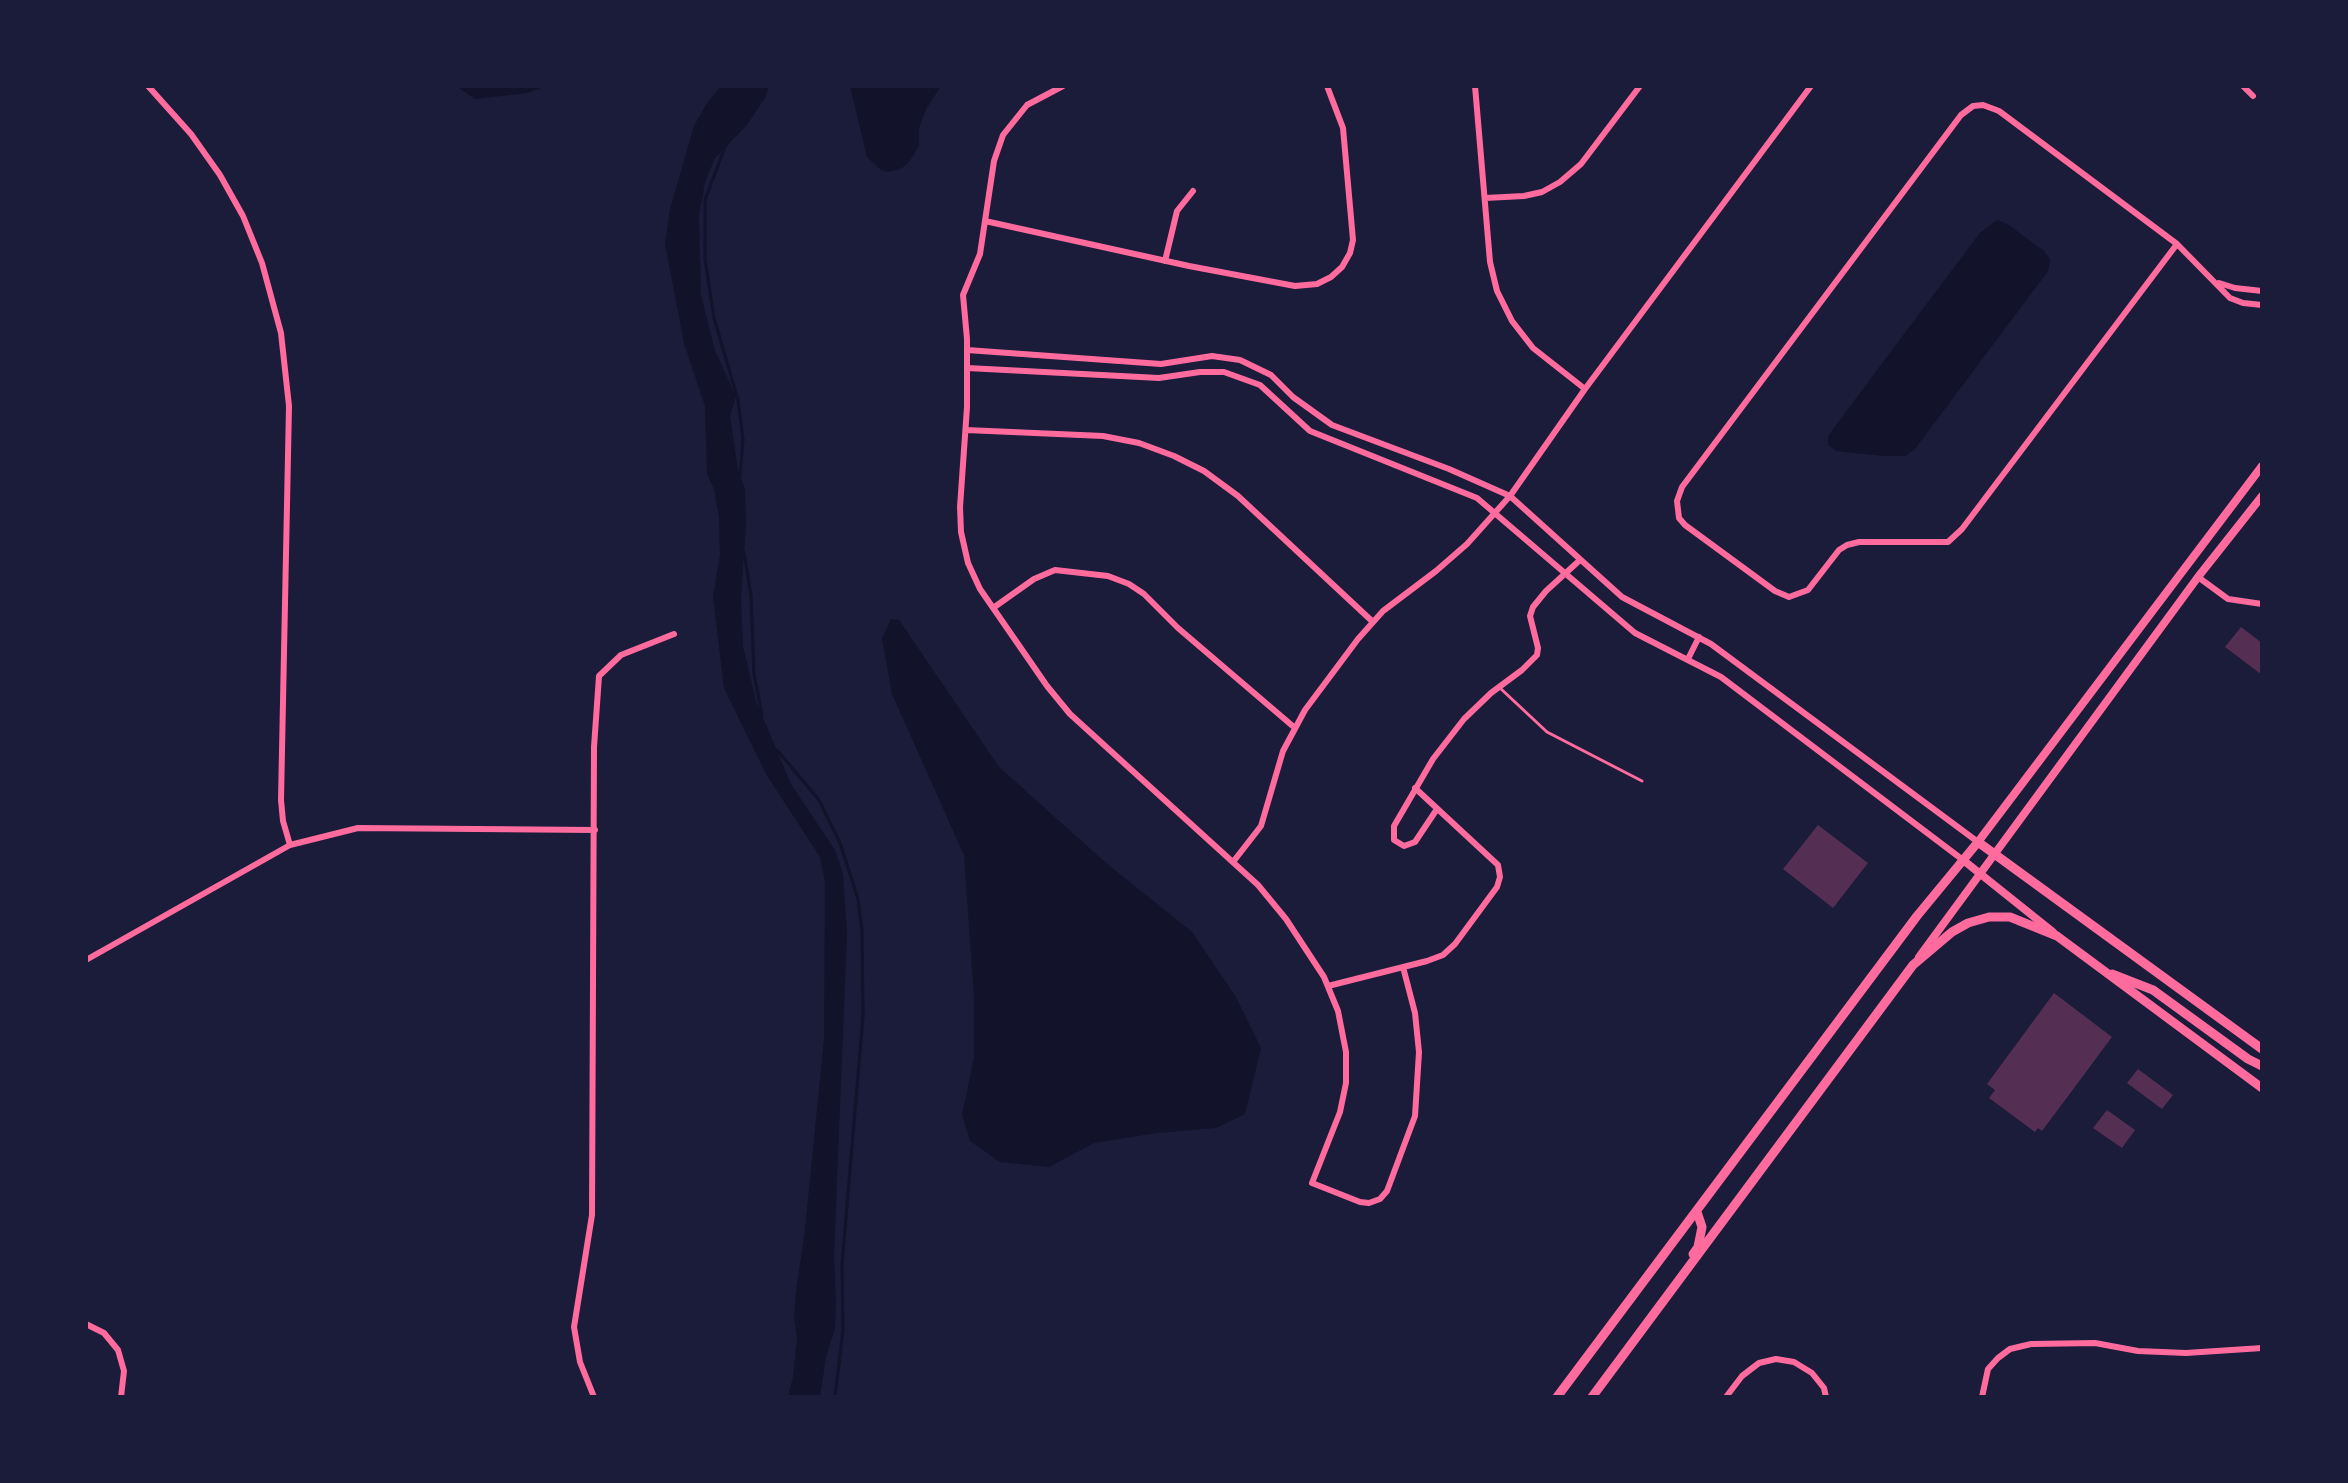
<!DOCTYPE html>
<style>
body{margin:0}
#map{position:relative;width:2348px;height:1483px;overflow:hidden;background:#1b1b3a;font-family:Signika,sans-serif}
canvas{display:block}
.frame{position:absolute;inset:0;border:88px solid #1b1b3a;pointer-events:none}
</style>
<div id="map">
<canvas width="2348" height="1483"></canvas>
<div class="frame"></div>
</div>
<script>
const g = document.querySelector('canvas').getContext('2d');
g.lineJoin = 'round';
function paint(path, color) { g.fillStyle = color; g.fill(path, 'evenodd'); }
const poly = rows => new Path2D(rows.map(r => 'M' + r).join(''));
function stroke(path, color, width, dash) { g.strokeStyle = color; g.lineWidth = width; g.lineCap = dash ? 'butt' : 'round'; g.setLineDash(dash || []); g.stroke(path); }
const water = poly([
 [456,86,546,86,527,93,475,99],
 [721,86,769,86,765,98,746,126,715,158,705,182,699,216,701,295,715,351,736,396,730,416,732,429,738,470,745,489,746,523,741,598,743,646,756,701,791,784,835,850,843,874,847,932,834,1255,836,1303,835,1328,826,1357,820,1397,788,1397,793,1377,797,1338,794,1318,796,1292,805,1230,824,1040,825,881,820,857,766,774,724,688,713,597,720,555,719,517,714,489,707,474,705,406,684,343,665,244,670,209,694,126,707,103],
 [850,86,941,86,926,109,919,128,919,146,909,162,901,169,887,172,881,170,867,157],
 [1997,220,2006,223,2044,251,2050,259,2048,271,1915,449,1905,456,1884,456,1836,451,1828,445,1828,436,1895,346,1980,233],
 [891,619,899,620,999,767,1106,863,1192,932,1236,997,1261,1048,1245,1114,1216,1128,1156,1133,1094,1143,1049,1167,1000,1162,970,1141,962,1115,974,1058,974,998,964,855,892,694,882,639]
]);
const stream = poly([
 [726,144,705,200,705,259,714,318,738,400,743,439,740,476],
 [744,552,751,596,754,674,762,715],
 [777,750,819,800,840,843,858,899,862,931,863,1016,842,1265,843,1330,835,1397]
]);
const building = poly([
 [2241,627,2262,643,2262,675,2225,647],
 [1818,825,1868,863,1833,908,1783,869],
 [2054,993,2112,1037,2042,1131,2038,1128,2035,1132,1989,1098,1995,1090,1987,1084],
 [2138,1069,2173,1095,2162,1109,2127,1083],
 [2107,1110,2135,1130,2122,1148,2093,1128]
]);
const service = poly([
 [1500,688,1547,732,1642,781]
]);
const minor = poly([
 [148,86,191,134,220,175,243,216,262,263,281,333,289,406,281,800,283,821,290,845],
 [1063,86,1027,105,1003,135,994,161,980,254,963,295,967,339,967,407,960,507,961,532,968,563,980,589,1047,686,1070,714,1258,885,1286,919,1324,977,1338,1011,1346,1052,1346,1083,1340,1112,1312,1183,1360,1202,1369,1203,1380,1199,1387,1191,1415,1116,1419,1052,1415,1013,1403,967],
 [1475,86,1490,262,1497,291,1512,321,1533,348,1585,389],
 [2243,86,2253,96],
 [1485,198,1524,196,1542,192,1560,182,1581,164,1640,86],
 [985,221,1189,266,1295,286,1317,284,1331,277,1342,267,1350,253,1353,240,1343,128,1327,86],
 [2177,244,1962,529,1948,542,1859,542,1847,545,1839,550,1808,590,1789,597,1775,591,1685,525,1679,518,1677,501,1682,487,1961,115,1973,106,1983,105,1999,111,2177,244,2230,298,2243,303,2262,305],
 [1165,261,1177,211,1193,191],
 [2219,283,2235,288,2262,291],
 [967,350,1161,364,1212,356,1240,360,1271,375,1293,397,1332,425,1449,469,1510,496,1622,597,1711,644,1978,842],
 [967,368,1159,378,1200,372,1224,372,1260,385,1310,431,1477,498,1635,633,1721,677,1963,860],
 [966,430,1103,436,1139,443,1174,456,1204,471,1238,496,1373,622],
 [2198,577,2228,599,2262,604],
 [993,608,1034,579,1055,570,1108,576,1129,584,1144,594,1178,628,1295,728],
 [1688,659,1699,637],
 [1437,809,1415,842,1404,846,1394,840,1394,826,1433,759,1464,719,1491,693,1522,670,1537,655,1538,648,1530,616,1533,607,1546,591,1580,560],
 [1233,862,1261,826,1283,751,1305,710,1358,639,1383,611,1436,571,1467,544,1510,496,1585,389,1811,86],
 [86,960,290,845,358,828,595,830],
 [1328,986,1427,961,1443,955,1455,944,1497,887,1500,877,1498,865,1415,788],
 [86,1324,104,1333,118,1350,124,1371,121,1397],
 [594,1397,580,1362,574,1327,592,1215,594,747,599,676,621,655,674,634],
 [1726,1397,1742,1376,1759,1363,1776,1359,1794,1362,1812,1373,1824,1388,1826,1397],
 [1982,1397,1988,1369,1998,1358,2010,1349,2031,1344,2095,1343,2138,1351,2186,1353,2262,1348]
]);
const secondary = poly([
 [1978,842,2262,466],
 [1963,860,2053,932],
 [1919,957,2198,577,2262,496]
]);
const primary = poly([
 [2112,974,2153,990,2248,1059,2262,1066],
 [1693,1254,1698,1247,1702,1227,1697,1212],
 [1557,1397,1917,916,1978,842,2262,1049],
 [1592,1397,1913,965,1952,932,1968,923,1989,917,2010,917,2057,936,2262,1088]
]);
paint(water, '#12122b');
stroke(stream, '#12122b', 3);
paint(building, '#542f53');
stroke(service, '#ff6b9d', 3);
stroke(minor, '#ff6b9d', 6);
stroke(secondary, '#ff6b9d', 8);
stroke(primary, '#ff6b9d', 9);
</script>
